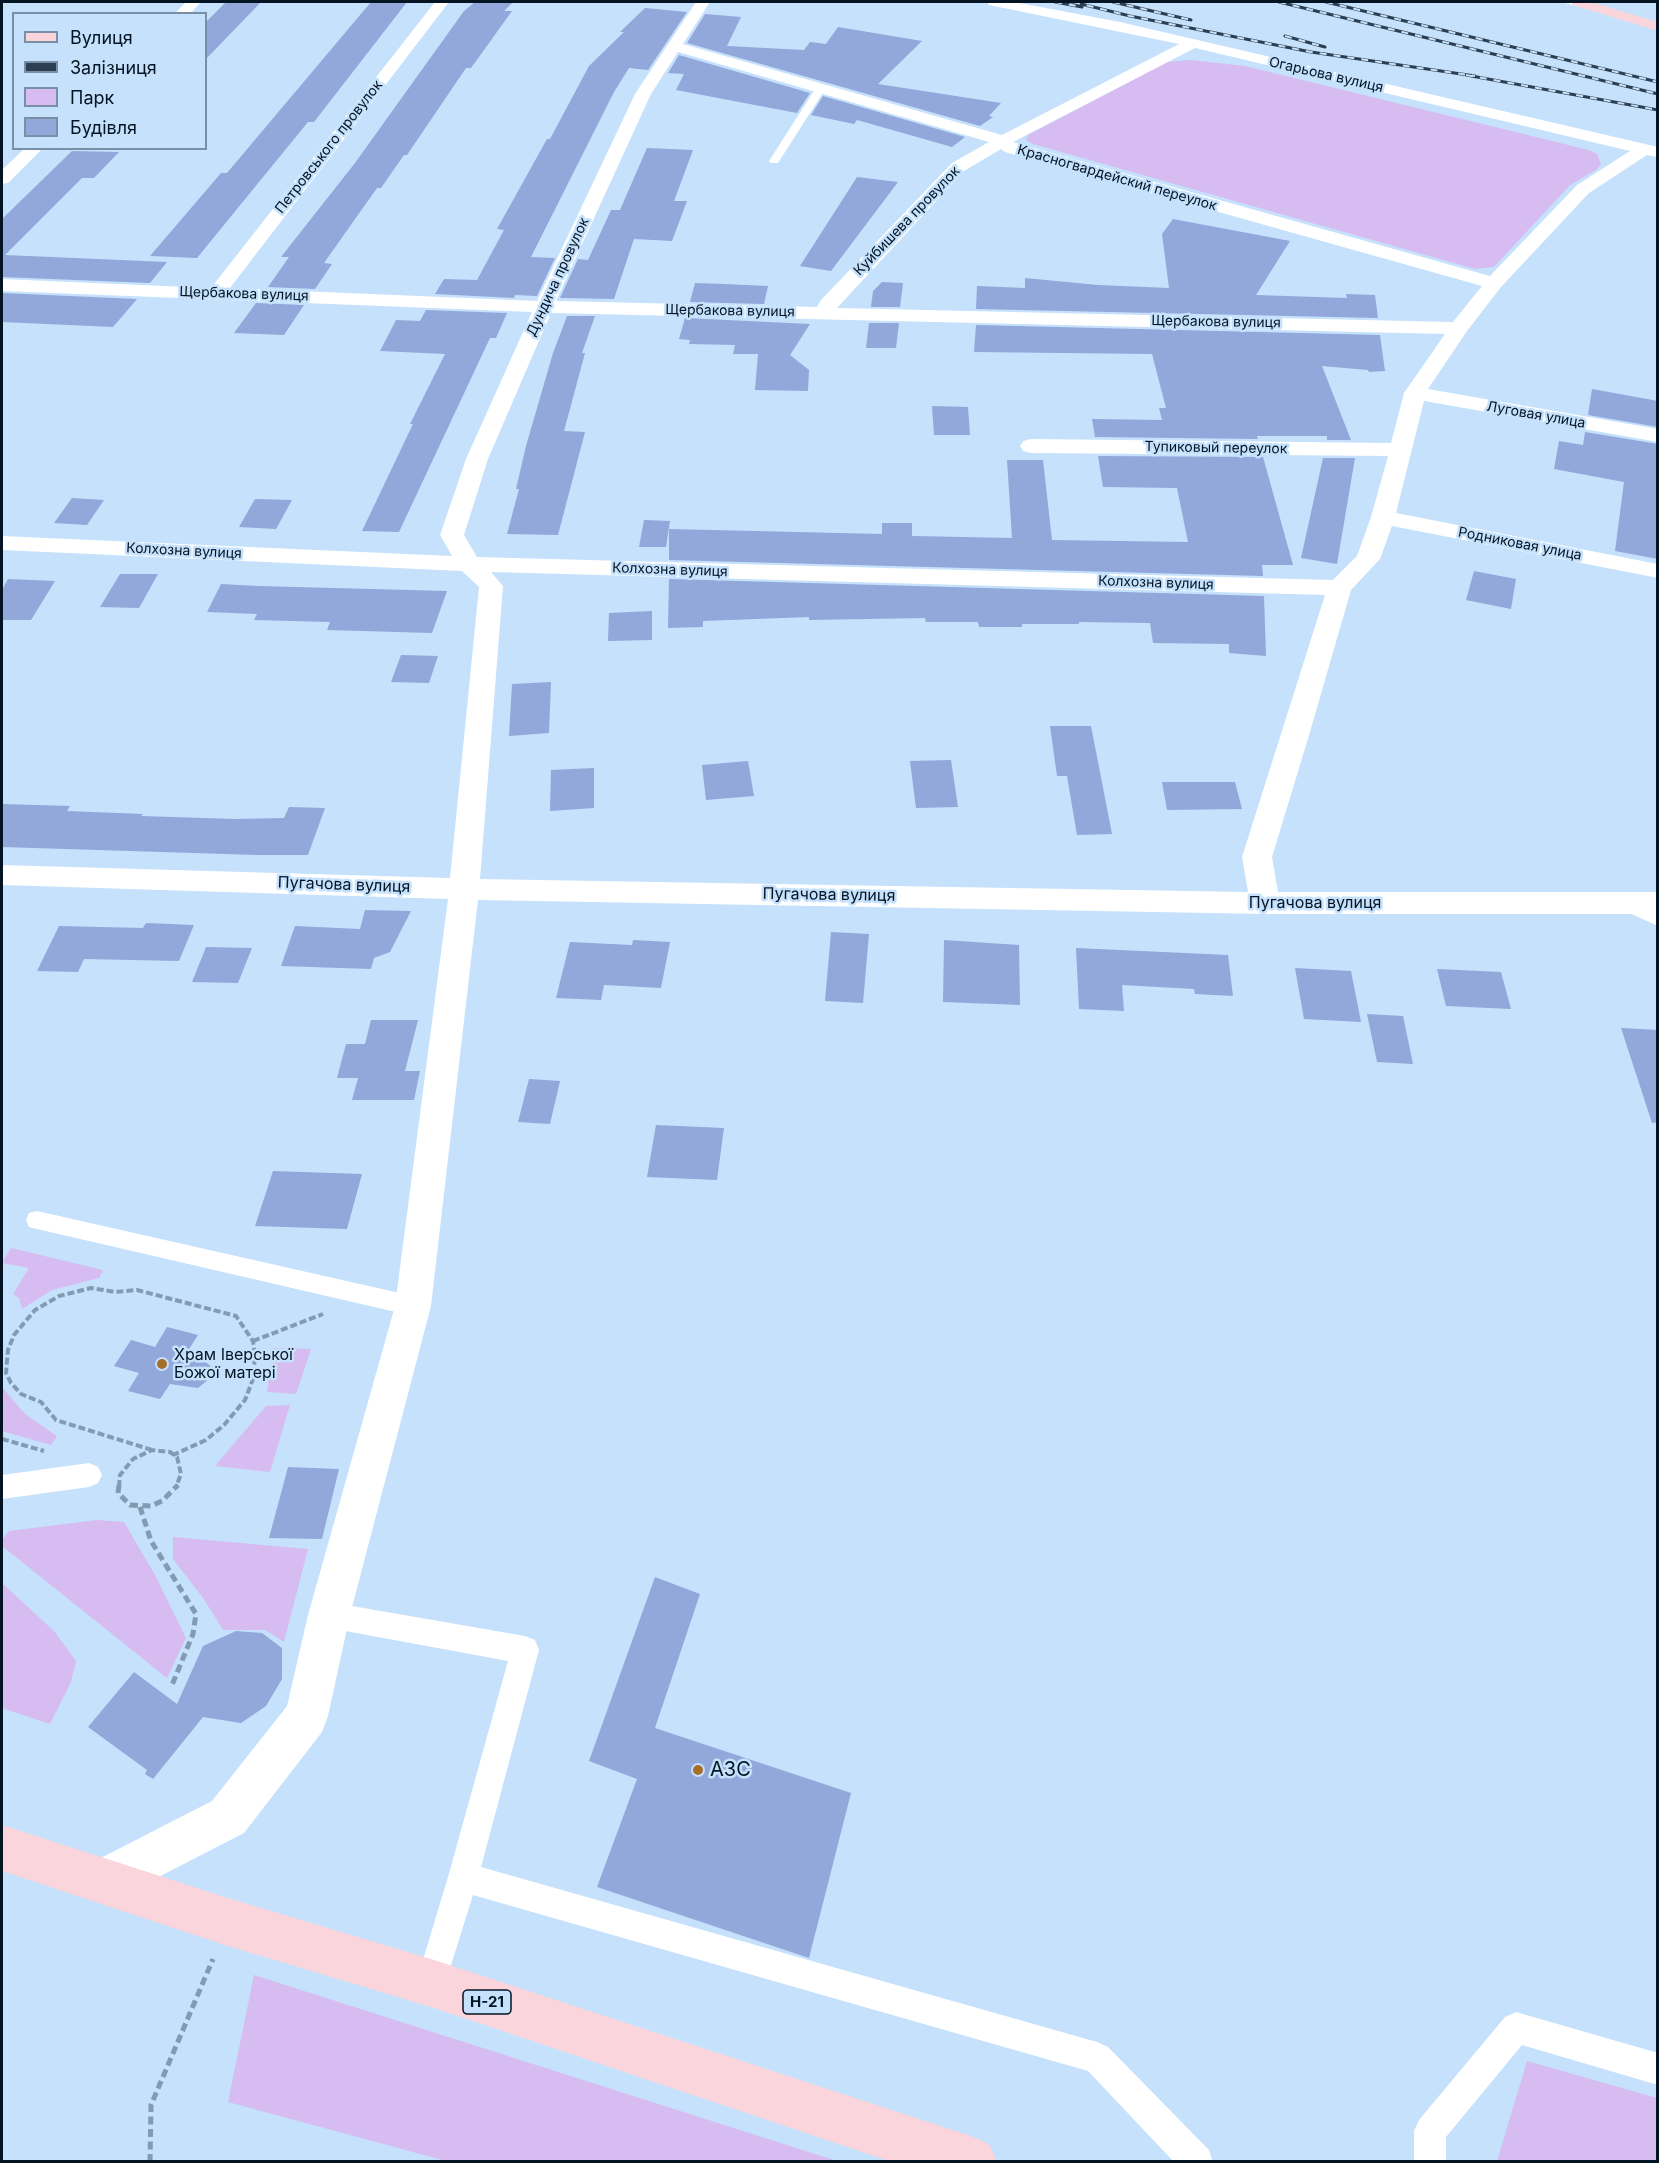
<!DOCTYPE html>
<meta charset="utf-8">
<style>
body{margin:0}
#map{position:relative;width:1659px;height:2163px;overflow:hidden;background:#c5e1fc;font-family:Inter,sans-serif}
canvas{display:block}
.frame{position:absolute;inset:0;border:3px solid #041423;pointer-events:none}
.legend{position:absolute;left:12px;top:12px;width:195px;height:138px;box-sizing:border-box;background:#c5e1fc;border:2px solid #788fa5;margin:0;padding:8px 10px;list-style:none;font-size:18px;color:#041423}
.legend li{display:flex;align-items:center;gap:12px;height:30px}
.legend b{width:30px;border:2px solid #788fa5}
</style>
<div id="map">
<canvas width="1659" height="2163"></canvas>
<div class="frame"></div>
<ul class="legend">
<li><b style="height:8px;background:#fad5db"></b>Вулиця</li>
<li><b style="height:8px;background:#2c3e50"></b>Залізниця</li>
<li><b style="height:16px;background:#d7bcf1"></b>Парк</li>
<li><b style="height:16px;background:#92a7da"></b>Будівля</li>
</ul>
</div>
<script>
const g = document.querySelector('canvas').getContext('2d');
g.lineJoin = 'round';
function paint(path, color) { g.fillStyle = color; g.fill(path, 'evenodd'); }
const poly = rows => new Path2D(rows.map(r => 'M' + r).join(''));
function stroke(path, color, width, dash) { g.strokeStyle = color; g.lineWidth = width; g.lineCap = dash ? 'butt' : 'round'; g.setLineDash(dash || []); g.stroke(path); }
function label(font, color, halo, rows, align = 'center') {
  g.font = font + ' Inter,sans-serif'; g.lineWidth = 5; g.setLineDash([]); g.textBaseline = 'middle'; g.strokeStyle = halo; g.fillStyle = color; for (const [text, x, y, turn = 0] of rows) {
    g.save(); g.translate(x, y); g.rotate((+turn || 0) * Math.PI / 180); g.textAlign = isNaN(turn) ? turn : align; if (halo) g.strokeText(text, 0, 0); g.fillText(text, 0, 0); g.restore();
  }
}
const green = poly([
 [1190,60,1245,66,1589,150,1597,154,1601,164,1596,170,1570,185,1494,267,1475,269,1033,144,1026,140,1028,135,1167,62],
 [11,1248,103,1270,99,1278,52,1290,22,1309,19,1298,13,1294,29,1268,2,1263],
 [273,1348,311,1349,296,1394,267,1392],
 [2,1387,25,1414,57,1436,51,1445,2,1431],
 [290,1405,270,1472,215,1466,266,1406],
 [97,1520,124,1522,155,1575,186,1638,167,1678,2,1546,2,1540,9,1531],
 [173,1537,308,1549,284,1642,265,1630,223,1630,203,1598,173,1559],
 [2,1583,54,1631,76,1661,71,1682,50,1724,2,1708],
 [254,1975,837,2161,446,2161,228,2102],
 [1527,2061,1657,2098,1657,2161,1497,2161]
]);
const building = poly([
 [226,2,261,2,206,59,206,22],
 [371,2,407,2,314,122,308,122,197,258,150,256,221,173,227,173],
 [475,2,513,2,504,11,512,11,471,68,466,68,407,155,404,155,381,188,377,188,324,263,332,264,315,289,268,287,289,257,281,257,355,163,464,11],
 [645,8,687,12,648,70,629,68,614,92,531,257,555,258,537,296,515,295,514,298,435,294,444,279,477,280,504,230,497,229,547,139,550,139,589,66,624,32,620,32],
 [705,14,741,17,727,46,804,50,810,42,826,44,838,27,922,41,878,84,1001,103,989,116,993,117,980,126,687,43],
 [679,55,810,93,797,113,676,90,684,74,668,73],
 [823,96,965,137,952,147,857,120,854,124,811,115],
 [647,148,693,150,674,201,687,201,672,241,634,239,614,299,560,298,578,259,588,260,611,210,620,210],
 [72,151,119,152,94,178,82,178,5,255,167,262,150,283,2,277,2,219],
 [857,177,898,182,831,271,800,266],
 [1173,219,1290,241,1256,295,1347,298,1346,294,1375,295,1378,318,976,309,977,286,1025,288,1025,278,1098,285,1169,288,1162,234],
 [882,282,903,283,900,307,871,307,873,291],
 [695,283,724,284,768,286,764,304,690,302],
 [2,293,137,299,113,327,2,322],
 [256,303,304,305,284,335,234,333],
 [426,310,507,313,496,338,490,338,399,532,362,531,413,424,410,424,445,354,380,351,396,320,420,321],
 [567,316,595,316,582,353,585,353,564,431,585,432,558,535,507,534,519,489,516,489,526,446,553,353],
 [685,318,810,324,790,355,809,370,808,391,755,390,758,354,733,354,735,345,689,344,690,340,679,339],
 [869,323,899,323,896,348,866,348],
 [976,325,1380,335,1385,371,1369,372,1368,370,1322,366,1351,440,1327,440,1327,436,1257,436,1258,439,1095,437,1092,419,1162,420,1159,408,1166,408,1152,354,974,352],
 [1592,389,1658,401,1658,427,1588,415],
 [932,406,968,407,970,435,934,435],
 [1585,432,1658,444,1658,559,1615,551,1624,482,1554,469,1559,441,1583,445],
 [1098,456,1263,457,1293,565,1262,565,1263,576,669,560,669,529,882,534,882,523,912,523,912,536,1012,538,1007,460,1043,460,1052,540,1188,542,1177,488,1103,487],
 [1323,458,1355,458,1337,564,1301,558],
 [72,498,104,500,87,525,54,523],
 [255,499,292,500,276,529,239,527],
 [644,520,670,521,666,547,639,547],
 [1474,571,1516,579,1511,609,1466,600],
 [120,574,158,574,139,608,100,607],
 [8,579,55,581,31,620,2,620,2,590],
 [669,579,1264,596,1266,656,1229,653,1229,644,1153,643,1150,623,1079,622,1079,624,1022,624,1022,627,979,627,978,622,926,622,925,618,809,620,809,617,703,621,703,627,668,628],
 [221,584,258,586,447,591,432,633,327,630,330,622,254,620,257,614,207,612],
 [652,611,652,640,608,641,609,613],
 [401,655,438,656,429,683,391,682],
 [551,682,549,733,509,736,512,684],
 [1050,726,1091,726,1112,834,1077,835,1067,776,1057,776],
 [951,760,958,807,916,808,910,761],
 [748,761,754,796,706,800,702,765],
 [594,768,594,808,550,811,551,770],
 [1162,782,1235,782,1242,809,1167,810],
 [2,804,70,806,67,811,143,814,141,816,236,819,284,818,289,807,325,808,308,855,257,855,2,847],
 [365,910,411,911,390,952,374,958,371,969,281,966,295,926,360,929],
 [146,923,194,925,179,961,84,959,78,972,37,971,59,926,143,928],
 [831,932,869,934,863,1003,825,1001],
 [633,940,670,942,661,988,604,985,601,1000,556,998,570,942,632,945],
 [944,940,1019,945,1020,1005,943,1002],
 [206,947,252,948,238,983,192,982],
 [1076,948,1228,955,1233,996,1195,994,1194,989,1122,985,1124,1011,1079,1009],
 [1295,968,1351,971,1361,1022,1304,1019],
 [1437,969,1501,972,1511,1009,1446,1006],
 [1367,1014,1403,1016,1413,1064,1377,1062],
 [371,1020,418,1020,405,1071,420,1071,414,1100,352,1100,358,1078,337,1078,346,1044,365,1044],
 [1621,1028,1658,1030,1658,1122,1652,1123],
 [529,1079,560,1081,550,1124,518,1122],
 [656,1125,724,1128,717,1180,647,1177],
 [273,1171,362,1174,347,1229,255,1226],
 [167,1327,198,1335,189,1349,218,1372,198,1388,170,1384,160,1399,128,1391,139,1373,114,1366,131,1340,155,1347],
 [288,1467,339,1469,322,1539,269,1538],
 [655,1577,700,1594,655,1728,851,1793,809,1958,597,1887,637,1779,589,1761],
 [236,1631,262,1633,282,1648,282,1679,266,1706,241,1723,203,1717,153,1779,145,1774,147,1770,88,1727,134,1672,177,1704,203,1646]
]);
const pathFar1 = poly([
 [253,1341,323,1314],
 [2,1439,44,1451],
 [152,1450,56,1420,41,1402,21,1394,11,1383,6,1373,8,1350,14,1335,35,1310,59,1296,91,1288,115,1292,137,1290,236,1316,253,1341,255,1356,253,1379,245,1400,224,1425,206,1440,173,1455],
 [119,1487,120,1475,133,1459,152,1450,170,1452,177,1457,181,1474,176,1487]
]);
const path = poly([
 [119,1485,118,1493,130,1505,151,1506,162,1501,178,1485],
 [140,1507,151,1541,196,1614,193,1634,172,1685],
 [150,2162,151,2105,213,1959]
]);
const lane = poly([
 [1561,2,1577,2,1606,9,1601,12,1561,2],
 [817,86,826,88,778,163,770,163,769,161,817,86],
 [1623,895,1658,911,1658,926,1616,907,1613,902,1616,897,1623,895],
 [37,1211,413,1296,421,1299,425,1306,421,1313,413,1316,37,1229,29,1227,26,1220,29,1213,37,1211],
 [89,1463,98,1467,102,1475,98,1483,89,1487,2,1499,2,1475,89,1463],
 [329,1602,525,1636,535,1640,539,1650,481,1867,1097,2042,1108,2047,1209,2150,1213,2162,1174,2162,1088,2071,473,1895,442,1994,431,1998,420,1994,416,1983,448,1877,508,1661,329,1628,320,1624,316,1615,320,1606,329,1602],
 [1516,2012,1658,2053,1658,2085,1522,2045,1446,2137,1446,2162,1414,2162,1414,2131,1419,2120,1505,2017,1516,2012]
]);
const street = poly([
 [186,2,201,2,190,14,174,14,186,2],
 [435,2,449,2,230,288,537,301,635,94,696,2,710,2,683,44,1002,135,1179,44,994,6,989,5,987,2,1014,2,1120,22,1658,147,1658,157,1647,155,1589,193,1501,287,1467,331,1428,389,1658,429,1658,442,1424,401,1396,513,1658,564,1658,578,1392,526,1380,559,1351,590,1310,732,1272,857,1278,892,1658,892,1658,914,1265,914,478,900,431,1306,350,1615,328,1716,322,1732,244,1833,106,1904,89,1898,83,1881,89,1864,212,1801,287,1706,308,1615,395,1306,448,899,2,885,2,865,450,878,479,587,462,571,2,550,2,536,452,556,440,535,466,459,532,312,2,291,2,279,211,288,435,2],
 [1195,48,1630,151,1577,185,1490,276,1013,142,1195,48],
 [678,52,989,142,952,163,821,300,817,307,556,301,651,94,678,52],
 [1001,149,1005,152,1482,286,1453,322,837,308,964,171,1001,149],
 [551,313,1445,334,1404,393,1391,443,1031,439,1023,441,1020,446,1023,451,1031,453,1388,456,1371,517,1357,556,1333,580,477,557,464,535,488,459,551,313],
 [491,572,1325,595,1242,857,1248,892,480,879,503,586,491,572],
 [25,148,43,148,8,183,2,184,2,170,25,148]
]);
const primary = poly([
 [1571,2,1591,2,1658,22,1658,31,1573,5,1571,2],
 [2,1825,228,1898,431,1959,971,2136,989,2144,997,2162,892,2162,431,2007,228,1946,2,1871,2,1825]
]);
const rail = poly([
 [1055,2,1082,7],
 [1073,2,1130,16,1311,52,1475,76],
 [1113,2,1191,20],
 [1279,2,1658,94],
 [1326,2,1658,82],
 [1285,36,1325,47],
 [1466,75,1658,110]
]);
const markers = [
 [162,1364,6,"#a66e2b"],
 [698,1770,6,"#a66e2b"]
];
const farStreetnames = [
 ["Огарьова вулиця",1326,75,13],
 ["Петровського провулок",329,147,-52],
 ["Красногвардейский переулок",1117,178,16],
 ["Куйбишева провулок",907,221,-46],
 ["Дундича провулок",558,277,-65],
 ["Щербакова вулиця",244,294,2],
 ["Щербакова вулиця",730,311,1],
 ["Щербакова вулиця",1216,322,1],
 ["Луговая улица",1536,415,10],
 ["Тупиковый переулок",1216,448,1],
 ["Родниковая улица",1520,544,11],
 ["Колхозна вулиця",184,551,3],
 ["Колхозна вулиця",670,570,2],
 ["Колхозна вулиця",1156,583,2]
];
const shields = [
 [487,2002,48]
];
const shieldNames = [
 ["Н-21",487,2002]
];
const streetNames = [
 ["Пугачова вулиця",344,885,2],
 ["Пугачова вулиця",829,895,1],
 ["Пугачова вулиця",1315,903]
];
const poiNames = [
 ["Храм Іверської",174,1355],
 ["Божої матері",174,1373]
];
const nearPoinames = [
 ["АЗС",710,1770]
];
paint(green, '#d7bcf1');
paint(building, '#92a7da');
stroke(pathFar1, '#839bb2', 4, [7, 3]);
stroke(path, '#839bb2', 5, [8, 4.5]);
paint(lane, '#fff');
paint(street, '#fff');
paint(primary, '#fad5db');
stroke(rail, '#2c3e50', 3);
stroke(rail, '#c5e1fc', 2, [7]);
for (const [x, y, r, color] of markers) { const dot = new Path2D(); dot.arc(x, y, r, 0, 2 * Math.PI); g.fillStyle = color; g.fill(dot); stroke(dot, '#c5e1fc', 2); }
label('14px', '#041423', '#c5e1fc', farStreetnames);
for (const [x, y, w] of shields) { const box = new Path2D(); box.roundRect(x - w / 2, y - 12, w, 24, 4.5); g.fillStyle = '#c5e1fc'; g.fill(box); stroke(box, '#041423', 1.5); }
label('bold 15px', '#041423', null, shieldNames);
label('16px', '#041423', '#c5e1fc', streetNames);
label('16px', '#041423', '#c5e1fc', poiNames, 'left');
label('20px', '#041423', '#c5e1fc', nearPoinames, 'left');
</script>
